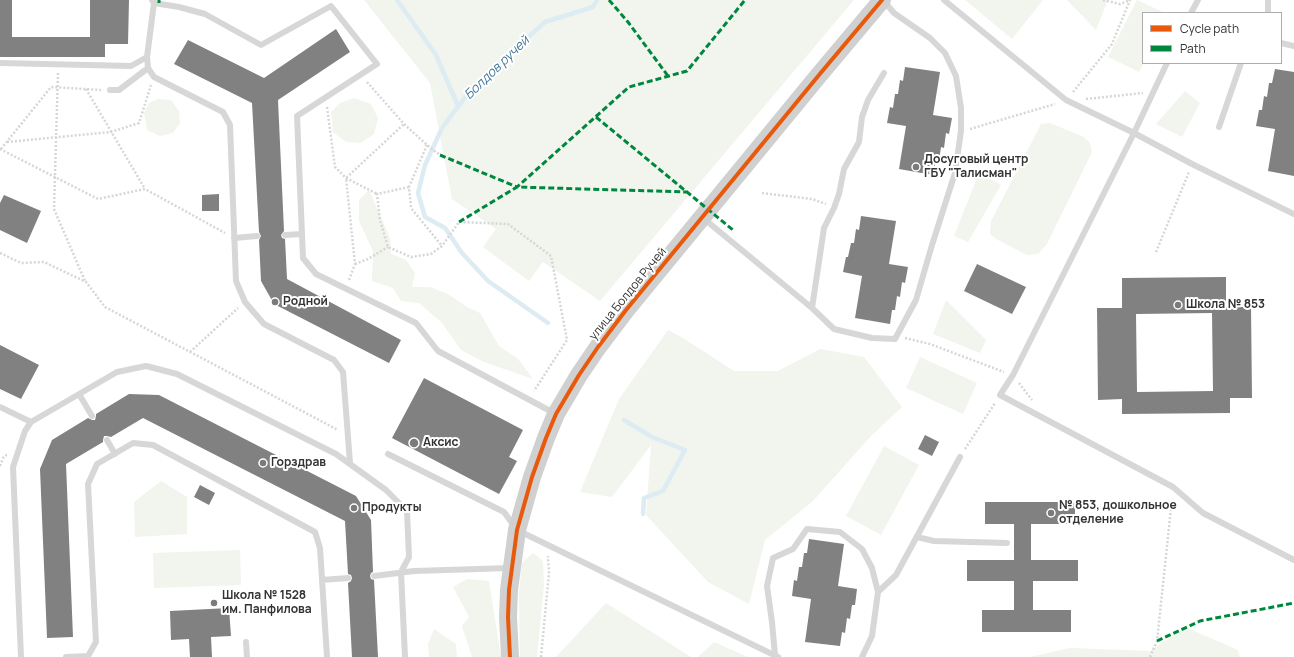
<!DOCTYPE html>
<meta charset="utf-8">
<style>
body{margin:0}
#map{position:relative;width:1294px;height:657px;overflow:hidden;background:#fff;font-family:Manrope,sans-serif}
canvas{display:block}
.legend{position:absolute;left:1142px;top:12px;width:140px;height:52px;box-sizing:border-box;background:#fff;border:1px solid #adadad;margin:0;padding:5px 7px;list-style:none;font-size:12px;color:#333}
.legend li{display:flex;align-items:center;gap:8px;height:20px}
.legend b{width:20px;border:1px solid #adadad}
</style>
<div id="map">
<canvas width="1294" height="657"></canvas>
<ul class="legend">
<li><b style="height:5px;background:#e8590c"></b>Cycle path</li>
<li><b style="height:5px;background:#00873e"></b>Path</li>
</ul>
</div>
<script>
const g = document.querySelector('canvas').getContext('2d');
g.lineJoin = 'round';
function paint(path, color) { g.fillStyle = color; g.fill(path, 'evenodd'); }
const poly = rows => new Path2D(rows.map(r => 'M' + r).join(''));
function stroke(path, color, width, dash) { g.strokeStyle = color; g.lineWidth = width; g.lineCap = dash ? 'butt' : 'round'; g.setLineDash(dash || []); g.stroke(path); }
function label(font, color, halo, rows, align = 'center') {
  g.font = font + ' Manrope,sans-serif'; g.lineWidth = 4; g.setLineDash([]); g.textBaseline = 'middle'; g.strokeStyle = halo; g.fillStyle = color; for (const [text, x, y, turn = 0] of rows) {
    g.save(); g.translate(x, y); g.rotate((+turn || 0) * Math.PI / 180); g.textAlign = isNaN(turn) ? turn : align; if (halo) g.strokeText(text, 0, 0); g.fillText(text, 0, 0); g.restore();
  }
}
const green = poly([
 [364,0,854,0,600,301,543,262,529,281,483,247,496,229,452,199,430,83],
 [965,0,1043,0,1012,39],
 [1067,0,1108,0,1096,30],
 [1137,0,1165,13,1143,13,1144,63,1139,72,1108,57],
 [1185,91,1200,103,1182,137,1156,124],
 [354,98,371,104,378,118,374,134,361,143,346,142,333,132,331,112,340,103],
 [158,99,171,100,179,111,180,123,173,133,160,136,147,130,144,113,149,103],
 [1050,123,1084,137,1090,143,1092,152,1047,244,1038,254,1027,255,998,240,990,234,991,221,1041,124],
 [979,173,1001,185,968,242,954,236],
 [369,190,390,238,391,254,406,260,415,273,412,287,430,287,448,294,467,307,480,313,499,346,518,359,533,379,484,362,461,350,442,323,419,303,401,301,393,288,372,281,373,251,359,221,359,200],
 [946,300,986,340,980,353,933,334],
 [668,330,683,338,734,371,778,371,820,349,864,357,902,407,871,436,813,501,765,540,749,604,708,582,646,515,651,445,612,497,580,492,619,399],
 [920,357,977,383,963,414,906,388],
 [884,446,919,465,881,535,846,516],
 [161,481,187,497,187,534,135,537,134,502],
 [240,550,241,585,154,588,153,553],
 [533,553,543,561,544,585,537,657,520,657,519,594,522,563],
 [467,579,489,581,501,657,472,657,462,626,469,617,453,587],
 [606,603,691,657,556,657],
 [1185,627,1238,650,1240,657,1030,657,1070,648,1150,651],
 [434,629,456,644,457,657,429,657,428,644],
 [714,642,748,657,698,657]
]);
const stream = poly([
 [397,0,436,55,458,106],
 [548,323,488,281,462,253,445,228,425,217,418,193,425,165,442,128,472,88,545,22,593,7,597,0],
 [624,420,652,437,685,450,663,491,644,498,643,514]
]);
const building = poly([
 [0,0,12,0,12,37,90,37,90,0,129,0,128,44,105,44,105,57,0,57],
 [336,29,350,52,278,100,284,231,281,235,282,238,285,239,287,279,401,340,389,363,274,304,261,281,259,240,261,236,259,232,252,103,174,64,188,40,264,78],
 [905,67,940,72,933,115,952,118,949,134,946,133,944,148,941,147,939,161,936,161,933,175,899,169,906,126,887,123,890,107,893,108,895,94,898,94,900,80,903,81],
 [1275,69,1294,72,1294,176,1268,171,1275,129,1256,126,1259,110,1262,110,1264,96,1267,97,1269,83,1272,83],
 [219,194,219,211,202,211,202,195],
 [4,195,41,211,27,243,0,230,0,203],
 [861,216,896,221,889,264,908,267,905,283,902,282,900,297,897,296,895,310,892,310,890,324,855,318,862,276,843,272,846,257,848,257,851,243,854,243,856,229,859,230],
 [977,264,1026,287,1012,314,964,291],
 [1226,277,1226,307,1251,307,1252,398,1230,398,1230,413,1122,414,1122,399,1098,400,1097,308,1122,308,1122,278],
 [1212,313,1213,391,1137,392,1136,314],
 [0,345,39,365,21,399,0,389],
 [424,378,523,430,509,457,517,461,499,494,392,438],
 [129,394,159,395,356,496,371,520,373,572,371,573,370,576,371,579,374,580,378,657,352,657,348,583,351,581,352,578,351,575,348,574,345,521,143,418,111,437,107,436,104,436,103,440,103,442,66,464,73,637,47,638,40,469,52,440,88,418,92,420,95,420,96,416,96,414],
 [925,435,939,442,932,456,918,449],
 [200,485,215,493,209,505,194,497],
 [985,502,1075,502,1075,524,1031,524,1031,560,1078,560,1078,581,1033,581,1033,610,1071,610,1071,632,982,632,982,610,1014,610,1014,581,967,581,967,560,1014,560,1014,524,985,524],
 [809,539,844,544,838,586,857,589,855,605,852,605,850,619,847,618,845,633,842,632,840,646,805,642,811,599,792,596,794,580,797,581,799,567,802,567,804,553,807,553],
 [229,608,231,636,211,637,212,657,190,657,189,639,171,640,170,611]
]);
const path = poly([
 [1103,0,1120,4,1130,0],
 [58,73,54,209,85,281],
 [367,82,404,124,427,145,440,155],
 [86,89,145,189],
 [1073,92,1112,44,1130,0],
 [1086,99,1143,93],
 [327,107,335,167,346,178,377,194],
 [970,129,1055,104],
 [7,142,111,132,139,123,151,85],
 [427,145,409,187,411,208,442,246],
 [0,149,98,199,145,189,225,233],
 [1,149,51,87,101,90],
 [409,187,377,194,380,220,388,247,411,257,431,254,442,246,459,222,508,224,551,256,567,340,534,391],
 [762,193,812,199,826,204],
 [1156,252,1189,172],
 [0,253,21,263,44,262,86,282,105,307,338,430],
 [355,264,368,259,388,247],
 [349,280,355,264,346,178,404,124],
 [905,338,930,344,1004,372],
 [190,352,238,308],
 [1019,383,1032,400],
 [965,449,995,403],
 [0,466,4,456,7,455],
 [541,657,549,573,548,556],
 [1150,657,1157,641,1172,499]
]);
const lane = poly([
 [152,0,154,3,179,7,205,14,261,45,331,6,377,64,297,116,303,258,316,274,416,323,438,351,554,413],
 [944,0,1066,100,1134,133,1192,164,1294,214],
 [1268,0,1268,13],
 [154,3,147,57,148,68,154,77,223,112,230,125,236,281,245,302,264,324,334,360,343,372,350,463],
 [1191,13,1198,0],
 [1281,43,1294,46],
 [0,63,131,66,147,57],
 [1167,63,1134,133,1013,375,1000,395,1173,487,1203,513,1294,560],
 [110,90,119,90,148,68],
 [1219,127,1241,63],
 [703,218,812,308,834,329,872,338,895,339,916,300,932,245,955,173,961,131,961,108,956,76,945,53,930,38,894,13,883,0],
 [285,235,302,234],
 [234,238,257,236],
 [812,308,824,228,834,208,839,194,844,169,859,142,862,117,868,100,884,73],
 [79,394,92,416],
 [0,407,31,422],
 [107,440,115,454],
 [388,454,504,512,517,530,778,657],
 [917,537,934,541,1007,543],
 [374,576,414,571,510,568],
 [322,580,348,578],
 [878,592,896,575,960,457],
 [246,642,247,657],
 [775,655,772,622,767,586,773,558,793,549,807,529,840,532,862,549,872,568,878,592,872,636,862,657],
 [21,657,13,467,25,431,31,422,117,372,146,366,177,374,336,454,386,490,407,511,409,557,401,572,405,657],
 [66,657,88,656,96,642,88,484,97,464,133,443,153,445,315,532,320,548,327,657]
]);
const secondary = poly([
 [510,657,508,617,509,590,517,530,532,477,546,438,556,414,579,375,598,347,626,310,819,75,882,0]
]);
const quiet = poly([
 [609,0,628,22,668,76],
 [159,3,159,0],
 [596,117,733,230],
 [440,155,517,187,629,87,687,71,745,0],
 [459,222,517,187,687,192],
 [1157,641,1200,621,1294,603]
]);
const cycleway = poly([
 [510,657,508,617,509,590,517,530,532,477,546,438,556,414,579,375,598,347,626,310,819,75,882,0]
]);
const markers = [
 [916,167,4,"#7a7a7a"],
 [275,302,4,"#7a7a7a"],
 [1178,305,4,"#7a7a7a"],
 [414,443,5,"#7a7a7a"],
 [263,463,4,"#7a7a7a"],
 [354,508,4,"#7a7a7a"],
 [1051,513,4,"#7a7a7a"],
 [214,603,4,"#7a7a7a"]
];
const poiNames = [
 ["Досуговый центр",924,160],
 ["ГБУ \"Талисман\"",924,174],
 ["Родной",283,302],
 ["Школа № 853",1186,305],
 ["Аксис",423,443],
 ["Горздрав",271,463],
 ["№ 853, дошкольное",1059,506],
 ["отделение",1059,520],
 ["Продукты",362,508],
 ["Школа № 1528",222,596],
 ["им. Панфилова",222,610]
];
const streetNames = [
 ["улица Болдов Ручей",628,294,-51]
];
const waterNames = [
 ["Болдов ручей",497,68,-44]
];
paint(green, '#f1f5ed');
stroke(stream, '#ddebf3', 4.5);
paint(building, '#818181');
stroke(path, '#d6d6d6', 2.5, [2, 2]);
stroke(lane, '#d7d7d7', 6);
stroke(secondary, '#d0d0d0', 18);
stroke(quiet, '#00873e', 3, [6, 3]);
stroke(cycleway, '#e8590c', 4);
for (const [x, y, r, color] of markers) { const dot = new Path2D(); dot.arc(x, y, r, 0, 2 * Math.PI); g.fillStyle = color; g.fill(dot); stroke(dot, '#fff', 1.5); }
label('bold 12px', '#333', '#fff', poiNames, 'left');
label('12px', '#333', '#fff', streetNames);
label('italic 13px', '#3f7597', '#fff', waterNames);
</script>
